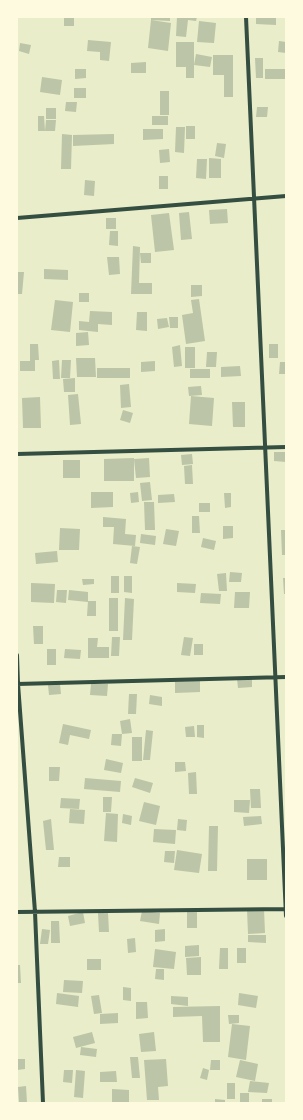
<!DOCTYPE html>
<style>
body{margin:0}
#map{position:relative;width:303px;height:1120px;overflow:hidden;background:#e9edc9;font-family:"Nunito Sans",sans-serif}
canvas{display:block}
.frame{position:absolute;inset:0;border:18px solid #fefae0;pointer-events:none}
</style>
<div id="map">
<canvas width="303" height="1120"></canvas>
<div class="frame"></div>
</div>
<script>
const g = document.querySelector('canvas').getContext('2d');
g.lineJoin = 'round';
function paint(path, color) { g.fillStyle = color; g.fill(path, 'evenodd'); }
const poly = rows => new Path2D(rows.map(r => 'M' + r).join(''));
function stroke(path, color, width, dash) { g.strokeStyle = color; g.lineWidth = width; g.lineCap = dash ? 'butt' : 'round'; g.setLineDash(dash || []); g.stroke(path); }
const building = poly([
 [64,17,74,17,74,26,64,26],
 [151,17,170,17,170,21,151,20],
 [177,17,197,17,196,21,188,20,186,37,176,36],
 [256,17,276,17,276,25,256,24],
 [151,20,171,23,168,51,148,48],
 [199,21,216,23,214,43,197,42],
 [88,40,111,42,109,61,100,60,100,52,87,51],
 [279,41,286,42,286,53,278,52],
 [176,42,194,42,194,78,186,78,186,67,176,67],
 [20,43,31,45,29,54,19,51],
 [196,54,212,57,210,67,194,65],
 [213,55,233,55,233,97,224,97,224,75,213,75],
 [255,58,263,58,263,78,256,78],
 [146,62,146,73,131,73,131,63],
 [75,69,86,69,86,78,75,79],
 [265,69,286,69,286,79,265,79],
 [42,77,62,80,60,95,40,92],
 [74,88,86,88,86,98,74,98],
 [160,91,169,91,169,115,160,115],
 [66,102,77,102,76,112,65,111],
 [257,107,268,107,267,117,256,117],
 [46,108,56,108,56,119,46,119],
 [38,116,44,116,45,131,38,131],
 [152,116,168,116,168,125,152,125],
 [46,120,56,120,55,131,45,131],
 [186,126,195,126,195,139,186,139],
 [176,127,185,127,184,153,175,152],
 [143,129,163,129,163,139,143,140],
 [62,134,72,135,71,169,61,169],
 [114,134,114,144,73,146,73,135],
 [217,143,226,144,224,158,215,156],
 [169,149,170,162,160,163,159,150],
 [209,158,221,159,221,178,209,178],
 [197,159,207,159,206,179,196,178],
 [159,176,168,176,168,189,159,189],
 [85,180,95,181,94,196,84,195],
 [227,209,228,223,210,224,209,210],
 [189,212,192,239,181,240,179,213],
 [169,213,174,250,155,252,151,215],
 [106,218,116,218,116,229,106,229],
 [110,231,118,231,118,246,109,245],
 [133,246,140,247,139,283,152,283,152,294,131,294],
 [140,253,151,253,151,263,141,263],
 [107,257,119,257,120,274,109,275],
 [44,269,68,270,68,280,44,279],
 [17,272,24,272,22,294,17,294],
 [191,285,202,285,202,296,191,297],
 [79,293,89,293,89,302,79,302],
 [199,299,205,341,186,344,182,315,193,313,191,300],
 [55,300,73,302,70,332,51,330],
 [90,311,112,312,112,325,98,324,98,332,79,330,79,321,89,322],
 [137,312,147,312,147,331,136,330],
 [169,317,178,317,178,328,170,328],
 [167,318,169,327,158,329,157,319],
 [88,332,89,345,76,346,76,333],
 [30,344,38,344,39,360,35,360,35,371,20,371,20,361,30,361],
 [269,344,278,344,278,358,269,358],
 [180,345,182,366,174,367,172,347],
 [185,347,195,347,195,368,185,368],
 [207,352,217,352,216,367,206,367],
 [76,358,95,358,96,377,77,377],
 [59,360,60,379,53,379,52,361],
 [62,360,71,360,70,378,61,378],
 [155,361,155,371,141,372,141,362],
 [280,362,286,362,286,374,279,374],
 [240,366,241,376,221,377,221,367],
 [97,368,130,368,130,378,97,378],
 [190,369,210,369,210,378,190,378],
 [75,378,75,392,64,392,63,379],
 [129,384,131,407,121,408,120,385],
 [201,386,202,395,189,396,188,387],
 [78,394,81,424,70,425,68,395],
 [191,396,214,398,212,426,189,424],
 [40,397,41,428,23,428,22,398],
 [232,402,245,402,245,427,233,427],
 [123,410,133,413,130,423,120,420],
 [274,452,286,452,286,462,274,461],
 [192,454,193,464,182,465,181,455],
 [134,458,134,481,104,481,104,459],
 [149,458,150,477,136,478,134,459],
 [63,460,80,460,80,478,63,478],
 [192,465,193,484,185,484,184,466],
 [150,482,152,500,142,501,140,483],
 [91,492,113,492,113,507,91,508],
 [138,492,139,502,131,503,130,493],
 [224,493,231,493,231,507,225,508],
 [174,494,175,502,158,503,158,495],
 [144,502,154,502,155,530,145,530],
 [199,503,210,503,210,512,199,512],
 [192,516,199,516,200,533,192,533],
 [103,517,126,519,125,534,136,535,135,546,113,544,114,527,103,527],
 [223,526,233,526,233,538,223,539],
 [60,528,80,529,79,550,59,550],
 [166,529,179,531,176,546,163,544],
 [281,530,286,530,286,555,282,555],
 [141,534,156,536,155,545,140,543],
 [203,538,216,541,214,550,201,547],
 [132,546,140,547,137,564,130,563],
 [57,551,58,562,36,564,35,553],
 [230,572,242,573,241,582,229,582],
 [226,573,227,591,219,591,217,574],
 [111,576,119,576,119,593,111,593],
 [124,576,132,576,132,593,124,592],
 [283,578,286,578,286,594,284,594],
 [82,579,94,579,94,584,83,585],
 [31,583,55,584,54,603,31,602],
 [177,583,196,584,195,593,177,592],
 [57,590,67,590,66,603,56,602],
 [69,590,88,592,88,602,68,600],
 [235,592,250,592,249,608,234,608],
 [201,593,221,594,220,604,200,603],
 [109,598,118,598,118,631,109,631],
 [125,598,134,599,132,640,123,640],
 [88,601,96,601,96,616,87,616],
 [33,626,43,626,43,644,34,644],
 [112,637,120,637,119,656,111,656],
 [184,637,193,638,190,656,181,655],
 [88,638,98,638,97,647,109,647,109,658,88,658],
 [194,644,203,644,203,655,194,655],
 [47,649,56,649,56,665,47,665],
 [65,649,81,650,80,659,64,658],
 [237,679,252,679,252,687,238,688],
 [200,680,200,692,175,693,175,681],
 [60,684,61,694,49,695,48,685],
 [91,684,108,684,107,696,90,695],
 [129,694,137,694,136,714,128,714],
 [150,695,162,697,162,706,149,704],
 [130,719,132,733,122,734,120,721],
 [63,724,91,730,89,739,70,735,68,745,59,743],
 [197,725,204,725,204,738,197,737],
 [194,726,195,737,186,737,185,727],
 [146,730,153,731,150,760,143,760],
 [112,734,122,734,121,746,111,745],
 [132,737,142,737,142,761,132,761],
 [106,759,123,763,121,773,104,770],
 [175,762,185,762,186,771,175,772],
 [49,767,60,767,59,781,49,781],
 [196,772,197,794,189,794,188,773],
 [85,778,121,781,120,792,84,789],
 [135,778,153,783,150,793,132,787],
 [250,789,260,789,261,808,251,808],
 [103,797,112,797,111,812,103,812],
 [61,798,80,799,79,809,60,808],
 [234,800,250,800,249,813,234,812],
 [144,802,160,806,156,825,139,821],
 [70,809,85,810,84,824,69,823],
 [106,813,118,814,117,842,104,841],
 [123,814,132,816,131,825,122,823],
 [261,816,262,824,244,826,243,817],
 [51,819,54,850,46,850,43,821],
 [178,819,187,820,186,831,177,830],
 [209,826,218,826,217,871,208,871],
 [154,829,176,830,175,844,153,842],
 [177,850,202,854,199,873,174,870],
 [165,851,175,851,174,863,164,862],
 [59,857,70,857,70,867,58,867],
 [247,859,267,859,267,880,247,880],
 [187,909,197,909,197,928,187,928],
 [247,909,264,909,265,933,248,934],
 [142,911,160,913,159,924,140,921],
 [83,912,85,923,70,926,68,916],
 [98,913,108,913,109,932,99,932],
 [51,921,59,921,60,943,51,943],
 [42,929,50,930,48,944,40,944],
 [165,929,165,941,155,942,155,930],
 [248,935,266,935,266,943,248,942],
 [135,938,136,952,128,953,127,939],
 [199,945,199,956,185,957,185,946],
 [220,948,228,948,228,969,219,969],
 [237,948,246,948,246,963,237,963],
 [155,949,176,952,174,969,153,967],
 [201,957,201,975,187,975,186,958],
 [87,959,101,959,101,970,87,970],
 [17,965,20,965,21,983,17,983],
 [156,969,164,969,164,980,155,979],
 [64,980,83,981,82,993,63,992],
 [123,987,131,988,131,1001,123,1000],
 [57,993,79,996,78,1007,56,1004],
 [239,993,258,996,256,1008,238,1005],
 [99,995,102,1013,94,1014,91,996],
 [171,996,188,997,188,1006,171,1004],
 [136,1002,147,1002,148,1018,136,1019],
 [220,1006,220,1042,203,1042,202,1016,173,1017,173,1007],
 [118,1013,118,1023,100,1024,100,1014],
 [228,1015,239,1015,239,1023,229,1024],
 [232,1024,250,1026,246,1060,228,1057],
 [92,1032,95,1043,76,1048,73,1037],
 [154,1032,156,1051,141,1052,139,1034],
 [81,1047,97,1049,96,1057,80,1055],
 [130,1057,138,1057,140,1078,132,1078],
 [17,1059,25,1059,25,1069,17,1070],
 [166,1059,168,1086,158,1087,159,1100,147,1100,144,1060],
 [211,1060,220,1060,220,1070,210,1070],
 [240,1060,258,1064,255,1081,236,1077],
 [203,1068,209,1070,207,1080,200,1078],
 [64,1070,73,1070,72,1083,63,1082],
 [76,1070,85,1071,83,1098,74,1097],
 [116,1071,117,1082,100,1082,100,1072],
 [250,1081,269,1083,267,1093,248,1092],
 [227,1083,235,1083,235,1099,227,1099],
 [26,1086,27,1103,19,1103,18,1087],
 [112,1089,129,1090,129,1103,112,1103],
 [240,1093,249,1093,249,1103,240,1103],
 [215,1099,225,1100,225,1103,215,1103],
 [262,1099,272,1099,272,1103,262,1103]
]);
const minor = poly([
 [246,17,286,916],
 [17,218,286,196],
 [17,454,286,447],
 [17,655,18,684,35,912,43,1103],
 [17,684,286,677],
 [17,912,286,909]
]);
paint(building, '#bcc5a7');
stroke(minor, '#344e41', 4);
</script>
